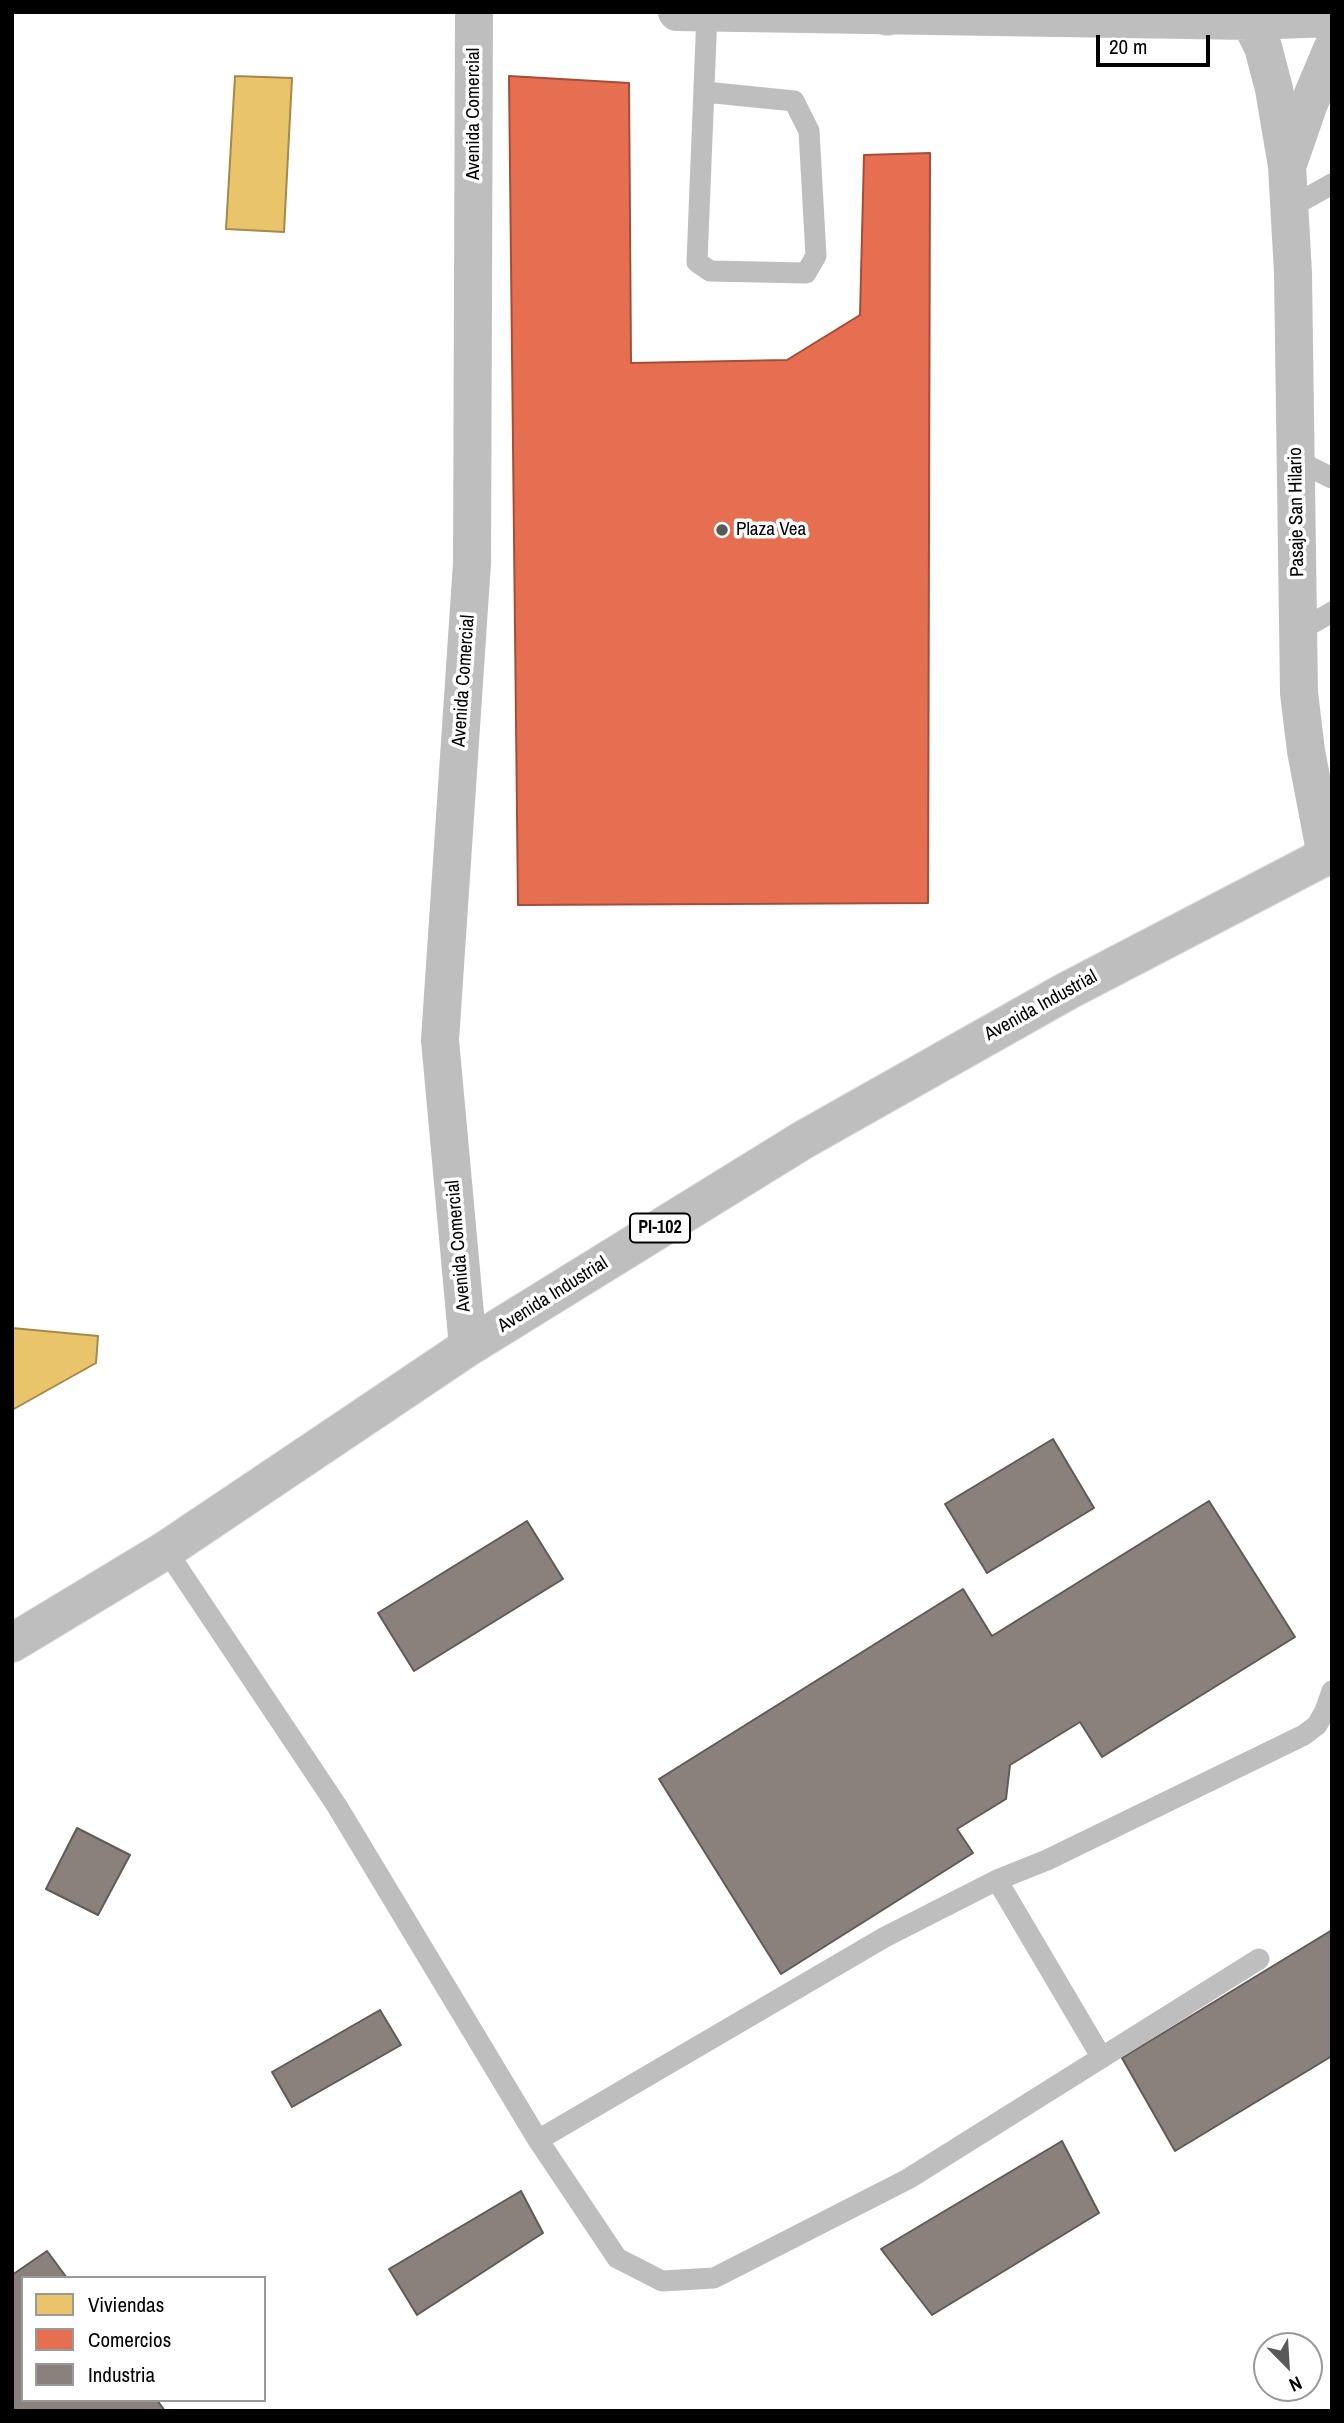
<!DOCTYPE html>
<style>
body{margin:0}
#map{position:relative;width:1344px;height:2423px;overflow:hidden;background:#fff;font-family:"Archivo Narrow",sans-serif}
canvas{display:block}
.frame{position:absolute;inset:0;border:14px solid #000;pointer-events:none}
.legend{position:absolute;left:21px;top:2276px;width:245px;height:126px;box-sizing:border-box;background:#fff;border:2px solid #999;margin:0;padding:9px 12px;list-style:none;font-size:21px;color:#000}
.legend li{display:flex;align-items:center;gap:14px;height:35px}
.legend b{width:35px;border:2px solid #999}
.north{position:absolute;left:1253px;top:2332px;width:70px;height:70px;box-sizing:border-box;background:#fff;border:2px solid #999;border-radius:50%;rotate:156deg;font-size:19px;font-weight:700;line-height:28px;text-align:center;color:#000}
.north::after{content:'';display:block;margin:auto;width:24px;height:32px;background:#595959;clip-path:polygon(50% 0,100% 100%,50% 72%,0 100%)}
.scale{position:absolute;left:1096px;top:35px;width:114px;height:32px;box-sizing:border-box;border:4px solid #000;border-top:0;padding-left:9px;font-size:21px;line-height:24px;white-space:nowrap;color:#000;-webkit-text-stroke:5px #fff;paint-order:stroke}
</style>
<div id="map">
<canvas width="1344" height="2423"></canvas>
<div class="frame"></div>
<ul class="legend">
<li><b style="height:19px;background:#e9c46a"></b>Viviendas</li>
<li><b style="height:19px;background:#e76f51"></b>Comercios</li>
<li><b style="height:19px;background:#8a817c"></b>Industria</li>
</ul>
<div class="north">N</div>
<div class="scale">20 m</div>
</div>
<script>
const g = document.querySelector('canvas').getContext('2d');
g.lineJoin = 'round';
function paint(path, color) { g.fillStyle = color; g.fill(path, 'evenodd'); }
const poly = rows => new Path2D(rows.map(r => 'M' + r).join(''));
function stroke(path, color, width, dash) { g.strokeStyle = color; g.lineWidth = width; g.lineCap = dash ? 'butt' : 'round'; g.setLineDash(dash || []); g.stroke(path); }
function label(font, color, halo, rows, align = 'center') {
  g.font = font + ' "Archivo Narrow",sans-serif'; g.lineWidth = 7; g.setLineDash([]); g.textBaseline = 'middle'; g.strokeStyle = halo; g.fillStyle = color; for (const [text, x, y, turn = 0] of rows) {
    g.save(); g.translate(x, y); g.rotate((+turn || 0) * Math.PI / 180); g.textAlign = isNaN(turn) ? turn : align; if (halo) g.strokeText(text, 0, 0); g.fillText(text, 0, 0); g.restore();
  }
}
const homes = poly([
 [235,76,292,78,284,232,226,229,235,76],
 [12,1328,98,1336,96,1363,12,1410,12,1328]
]);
const shops = poly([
 [509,76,629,83,631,363,787,360,860,315,864,155,930,153,928,903,518,905,509,76]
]);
const industry = poly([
 [1053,1439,1094,1508,987,1573,945,1504,1053,1439],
 [1209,1501,1295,1637,1102,1757,1080,1722,1010,1765,1006,1799,957,1829,973,1853,781,1974,659,1779,963,1589,992,1636,1209,1501],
 [527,1521,563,1579,414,1671,378,1613,527,1521],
 [77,1828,130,1855,98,1915,46,1889,77,1828],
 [1332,1930,1332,2056,1175,2151,1122,2058,1332,1930],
 [380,2010,401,2045,292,2107,272,2072,380,2010],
 [1062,2141,1099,2213,932,2315,881,2249,1062,2141],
 [521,2191,543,2233,417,2315,389,2269,521,2191],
 [47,2251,67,2278,23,2278,23,2400,157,2400,165,2411,12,2411,12,2275,47,2251]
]);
const lane = poly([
 [705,92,794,101,809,131,816,256,806,273,710,271,697,262,707,13],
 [1289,208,1332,184],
 [1296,460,1332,478],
 [1299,631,1332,612],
 [166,1550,337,1806,538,2140,617,2258,662,2281,714,2278,908,2179,1259,1959],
 [997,1880,1102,2058],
 [538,2140,885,1937,997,1880,1047,1860,1304,1735,1317,1725,1325,1711,1332,1691]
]);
const street = poly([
 [677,12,1250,21,1332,18],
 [1250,21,1263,47,1274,89,1287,166,1293,273,1299,693,1306,751,1326,856],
 [1289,161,1308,106,1332,49],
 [468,1347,440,1040,472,563,474,12]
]);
const primary = poly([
 [12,1643,166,1550,468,1347,803,1140,1067,991,1332,853]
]);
const highway = poly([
 [883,12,887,16]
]);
const markers = [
 [722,530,7,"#595959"]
];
const shields = [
 [660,1228,60]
];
const shieldNames = [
 ["PI-102",660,1228]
];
const streetNames = [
 ["Avenida Comercial",474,114,-90],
 ["Pasaje San Hilario",1297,512,-91],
 ["Avenida Comercial",464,681,-86],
 ["Avenida Industrial",1041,1006,-29],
 ["Avenida Comercial",459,1246,-95],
 ["Avenida Industrial",553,1295,-32]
];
const poiNames = [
 ["Plaza Vea",736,530]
];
paint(homes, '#e9c46a');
stroke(homes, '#a3894a', 2);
paint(shops, '#e76f51');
stroke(shops, '#a24e39', 2);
paint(industry, '#8a817c');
stroke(industry, '#615a57', 2);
stroke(primary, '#dbdbdb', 40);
stroke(highway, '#dbdbdb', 40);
stroke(lane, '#bebebe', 21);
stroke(street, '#bebebe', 38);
stroke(primary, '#bebebe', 38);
stroke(highway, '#bebebe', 38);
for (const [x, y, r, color] of markers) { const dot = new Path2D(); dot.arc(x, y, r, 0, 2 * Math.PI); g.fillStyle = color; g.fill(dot); stroke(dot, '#fff', 2.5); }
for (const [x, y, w] of shields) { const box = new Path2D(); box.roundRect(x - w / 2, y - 14.5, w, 29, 5); g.fillStyle = '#fff'; g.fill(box); stroke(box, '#000', 2); }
label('bold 18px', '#000', null, shieldNames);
label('19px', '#000', '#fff', streetNames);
label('19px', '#000', '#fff', poiNames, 'left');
</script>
